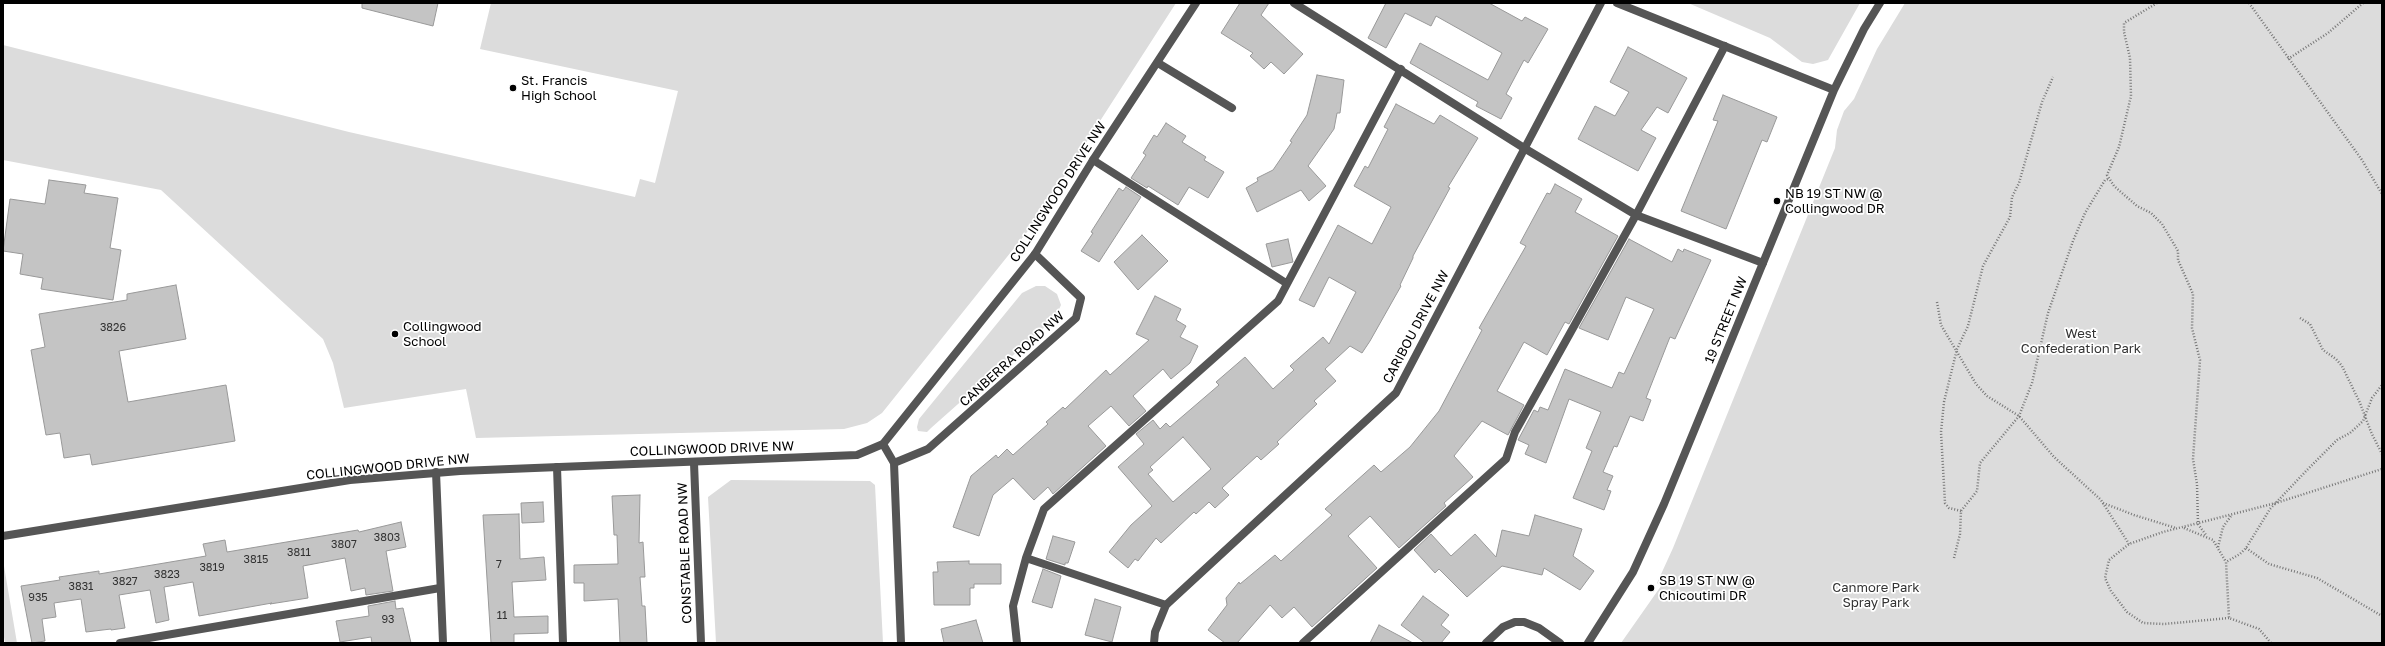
<!DOCTYPE html>
<style>
body{margin:0}
#map{position:relative;width:2385px;height:646px;overflow:hidden;background:#fff;font-family:"Golos Text",sans-serif}
canvas{display:block}
.frame{position:absolute;inset:0;border:4px solid #000;pointer-events:none}
</style>
<div id="map">
<canvas width="2385" height="646"></canvas>
<div class="frame"></div>
</div>
<script>
const g = document.querySelector('canvas').getContext('2d');
g.lineJoin = 'round';
function paint(path, color) { g.fillStyle = color; g.fill(path, 'evenodd'); }
const poly = rows => new Path2D(rows.map(r => 'M' + r).join(''));
function stroke(path, color, width, dash) { g.strokeStyle = color; g.lineWidth = width; g.lineCap = dash ? 'butt' : 'round'; g.setLineDash(dash || []); g.stroke(path); }
function label(font, color, halo, rows, align = 'center') {
  g.font = font + ' "Golos Text",sans-serif'; g.lineWidth = 3.5; g.setLineDash([]); g.textBaseline = 'middle'; g.strokeStyle = halo; g.fillStyle = color; for (const [text, x, y, turn = 0] of rows) {
    g.save(); g.translate(x, y); g.rotate((+turn || 0) * Math.PI / 180); g.textAlign = isNaN(turn) ? turn : align; if (halo) g.strokeText(text, 0, 0); g.fillText(text, 0, 0); g.restore();
  }
}
const green = poly([
 [491,3,1176,3,1035,222,882,413,867,423,844,429,476,438,466,389,344,408,333,363,323,339,161,190,3,160,3,45,349,132,635,197,640,179,655,183,678,91,480,49],
 [1688,3,1860,3,1828,60,1813,64,1802,62,1770,38],
 [1905,3,2382,3,2382,643,1621,643,1661,586,1657,583,1673,548,1835,148,1837,130,1844,111,1854,99,1877,49],
 [1036,286,1045,286,1057,294,1061,305,1055,318,931,428,927,432,918,431,917,427,919,419,1022,293],
 [731,480,870,481,875,485,883,643,716,643,708,497],
 [3,564,4,566,17,643,5,643,3,631]
]);
const building = poly([
 [362,3,438,3,433,26,362,8,362,3],
 [1240,3,1269,3,1261,15,1303,54,1284,74,1271,62,1264,69,1250,56,1253,53,1221,33,1240,3],
 [1386,3,1489,3,1522,21,1525,17,1548,29,1528,63,1524,60,1506,94,1512,98,1501,119,1476,106,1478,102,1410,63,1420,43,1488,80,1502,53,1436,16,1431,26,1405,13,1386,48,1368,38,1386,3],
 [1628,47,1687,78,1668,113,1657,107,1641,130,1656,138,1638,171,1578,139,1595,106,1615,116,1629,92,1610,82,1628,47],
 [1317,75,1344,80,1340,113,1337,113,1334,129,1308,166,1326,186,1309,201,1301,190,1257,212,1246,188,1258,181,1257,178,1273,170,1292,142,1290,141,1307,115,1317,75],
 [1723,95,1777,117,1767,142,1762,140,1726,229,1681,211,1718,121,1713,120,1723,95],
 [1396,104,1434,124,1440,115,1478,138,1448,187,1450,188,1413,256,1413,258,1400,285,1401,286,1370,341,1362,353,1350,346,1325,369,1336,381,1314,401,1317,404,1277,442,1279,444,1261,460,1257,456,1222,488,1229,495,1215,508,1209,502,1196,514,1194,512,1161,543,1156,538,1138,561,1135,559,1128,568,1109,552,1131,525,1152,506,1118,467,1144,444,1136,434,1153,420,1160,429,1166,423,1170,427,1219,385,1216,382,1245,357,1273,389,1294,370,1290,366,1323,337,1329,344,1356,292,1329,277,1314,307,1299,300,1338,225,1372,244,1391,207,1354,186,1365,166,1368,168,1388,129,1384,127,1396,104],
 [1183,437,1211,469,1173,502,1148,474,1153,470,1150,467,1183,437],
 [1166,123,1186,136,1182,142,1206,157,1204,160,1224,172,1208,198,1189,187,1178,205,1148,186,1147,188,1131,178,1146,155,1143,153,1154,135,1157,137,1166,123],
 [49,180,86,185,84,193,118,198,110,248,121,250,113,300,41,289,43,278,20,274,23,254,3,251,10,199,45,204,49,180],
 [1555,184,1582,199,1575,212,1618,236,1569,324,1565,322,1547,355,1524,342,1497,391,1524,405,1508,435,1482,421,1454,456,1473,477,1444,503,1446,506,1399,548,1370,516,1348,536,1377,568,1312,627,1294,607,1282,618,1270,605,1237,643,1225,643,1208,630,1227,605,1226,598,1239,582,1240,584,1275,555,1281,561,1332,515,1325,509,1374,465,1381,472,1410,447,1439,411,1482,330,1479,328,1526,246,1520,243,1547,193,1550,194,1555,184],
 [1126,187,1141,197,1099,262,1081,251,1093,233,1091,232,1119,188,1123,191,1126,187],
 [1142,235,1168,261,1138,290,1114,262,1142,235],
 [1288,239,1293,262,1272,267,1266,244,1288,239],
 [1629,239,1672,262,1678,249,1683,252,1684,249,1711,260,1675,339,1670,337,1646,398,1651,400,1643,421,1630,416,1617,447,1614,446,1603,472,1613,476,1607,490,1611,491,1604,510,1573,498,1592,451,1586,448,1601,412,1569,399,1546,463,1525,454,1529,445,1518,440,1534,410,1538,412,1540,407,1548,410,1565,369,1612,388,1619,372,1624,374,1654,309,1626,297,1608,340,1579,328,1629,239],
 [176,285,186,339,119,351,128,402,226,385,235,441,92,465,90,454,64,458,60,433,46,435,31,350,45,347,39,314,127,300,127,294,176,285],
 [1155,296,1181,309,1176,320,1186,326,1180,337,1198,346,1190,363,1171,379,1163,369,1133,396,1146,411,1129,426,1111,406,1088,426,1106,446,1053,494,1048,487,1034,500,1013,478,993,495,979,536,953,527,971,476,996,455,998,458,1007,449,1013,455,1048,424,1046,422,1063,407,1065,409,1106,370,1110,375,1149,340,1136,334,1155,296],
 [640,495,639,543,643,542,645,577,640,577,642,606,645,606,647,643,620,643,618,599,584,601,584,583,574,583,574,565,618,564,617,535,614,535,612,496,640,495],
 [543,502,544,522,522,523,521,503,543,502],
 [519,514,520,559,544,557,546,580,512,582,514,617,548,616,548,633,514,634,514,643,491,643,483,515,519,514],
 [1535,515,1582,529,1573,556,1594,571,1580,590,1544,568,1542,575,1502,566,1467,597,1439,569,1435,573,1414,550,1431,534,1451,556,1475,534,1496,557,1502,530,1529,536,1535,515],
 [401,522,406,547,386,551,393,591,366,595,365,588,351,591,345,558,303,566,308,598,270,604,272,603,199,616,193,582,164,587,169,620,156,623,150,590,119,595,125,628,111,630,111,629,86,632,81,599,54,603,56,617,42,619,45,641,32,643,21,586,60,580,59,577,99,571,99,574,206,556,203,544,225,540,227,552,358,530,359,532,401,522],
 [1053,536,1075,542,1068,563,1065,563,1065,565,1046,559,1053,536],
 [969,561,969,564,1001,564,1001,584,974,584,974,588,970,588,970,605,934,605,933,572,938,572,937,562,969,561],
 [1043,569,1061,576,1052,608,1032,602,1043,569],
 [1423,596,1449,615,1441,625,1450,632,1441,643,1425,643,1401,625,1423,596],
 [1095,599,1121,607,1112,642,1085,635,1095,599],
 [395,601,396,609,403,608,411,643,372,643,371,637,340,642,336,621,369,616,368,606,395,601],
 [976,620,983,643,944,643,941,629,976,620],
 [1379,625,1413,643,1370,643,1379,625]
]);
const path = poly([
 [2157,3,2124,23,2124,32,2130,58,2131,96,2119,147,2107,175,2114,186,2137,206,2151,213,2162,224,2178,251,2178,260,2193,294,2192,328,2200,360,2193,459,2197,484,2198,524,2206,535],
 [2249,3,2362,160,2382,194],
 [2288,59,2328,33,2363,3],
 [1937,302,1941,325,1976,384,1987,396,2019,416,2054,457,2101,500,2129,544],
 [2300,318,2310,324,2323,350,2336,359,2342,366,2360,403,2371,432,2382,454],
 [2103,503,2134,515,2176,528],
 [1961,511,1949,508,1945,503,1941,432,1944,402,1957,349,1968,326,1983,266,2010,217,2012,197,2019,183,2042,102,2053,77],
 [2184,528,2213,540,2226,562],
 [2218,547,2223,527,2231,516],
 [2246,548,2269,564,2317,578,2382,616],
 [1954,558,1960,534,1961,511,1977,491,1980,463,2019,416,2032,383,2048,313,2073,241,2085,213,2105,180,2108,179],
 [2229,618,2164,624,2143,623,2127,612,2111,591,2105,578,2109,560,2129,544,2163,532,2276,503,2382,469],
 [2271,643,2259,629,2229,618,2226,562,2240,554,2246,548,2270,509,2307,470,2337,440,2350,433,2363,421,2372,398,2382,385]
]);
const service = poly([
 [1294,3,1524,148,1636,215,1763,263],
 [1093,160,1286,283],
 [557,467,563,643],
 [1026,558,1044,509,1278,301,1401,69],
 [120,643,440,588],
 [1017,643,1013,606,1026,558,1166,605],
 [1303,643,1506,459,1515,432,1636,215,1725,46]
]);
const minor = poly([
 [1158,63,1232,108],
 [883,444,894,463,901,643],
 [694,463,701,643],
 [894,463,928,449,1076,318,1081,298,1035,254],
 [436,472,443,643],
 [1154,643,1155,632,1166,605,1396,393,1601,3],
 [1486,643,1503,627,1515,622,1524,622,1539,628,1560,643]
]);
const tertiary = poly([
 [1617,3,1834,90],
 [3,536,350,480,460,471,857,455,883,444,1035,254,1093,160,1196,3],
 [1588,643,1633,572,1664,504,1834,90,1864,29,1880,3]
]);
const markers = [
 [513,88,4,"#000"],
 [1777,201,4,"#000"],
 [395,334,4,"#000"],
 [1651,588,4,"#000"]
];
const numberNames = [
 ["3826",113,328],
 ["3803",387,538],
 ["3807",344,545],
 ["3811",299,553],
 ["3815",256,560],
 ["7",499,565],
 ["3819",212,568],
 ["3823",167,575],
 ["3827",125,582],
 ["3831",81,587],
 ["935",38,598],
 ["11",502,616],
 ["93",388,620]
];
const poiNames = [
 ["St. Francis",521,81],
 ["High School",521,96],
 ["NB 19 ST NW @",1785,194],
 ["Collingwood DR",1785,209],
 ["Collingwood",403,327],
 ["School",403,342],
 ["SB 19 ST NW @",1659,581],
 ["Chicoutimi DR",1659,596]
];
const streetNames = [
 ["COLLINGWOOD DRIVE NW",1058,192,-57],
 ["19 STREET NW",1726,320,-68],
 ["CARIBOU DRIVE NW",1416,327,-62],
 ["CANBERRA ROAD NW",1012,359,-42],
 ["COLLINGWOOD DRIVE NW",712,449,-2],
 ["COLLINGWOOD DRIVE NW",388,467,-6],
 ["CONSTABLE ROAD NW",685,553,-92]
];
const parkNames = [
 ["West",2081,334],
 ["Confederation Park",2081,349],
 ["Canmore Park",1876,588],
 ["Spray Park",1876,603]
];
paint(green, '#dcdcdc');
paint(building, '#c4c4c4');
stroke(building, '#999', 1);
stroke(path, '#777', 2.5, [1, 2]);
stroke(service, '#555', 8);
stroke(minor, '#555', 8);
stroke(tertiary, '#555', 8);
for (const [x, y, r, color] of markers) { const dot = new Path2D(); dot.arc(x, y, r, 0, 2 * Math.PI); g.fillStyle = color; g.fill(dot); stroke(dot, '#fff', 1.5); }
label('11px', '#313131', null, numberNames);
label('13px', '#000', '#fff', poiNames, 'left');
label('13px', '#000', '#fff', streetNames);
label('13px', '#333', '#fff', parkNames);
</script>
